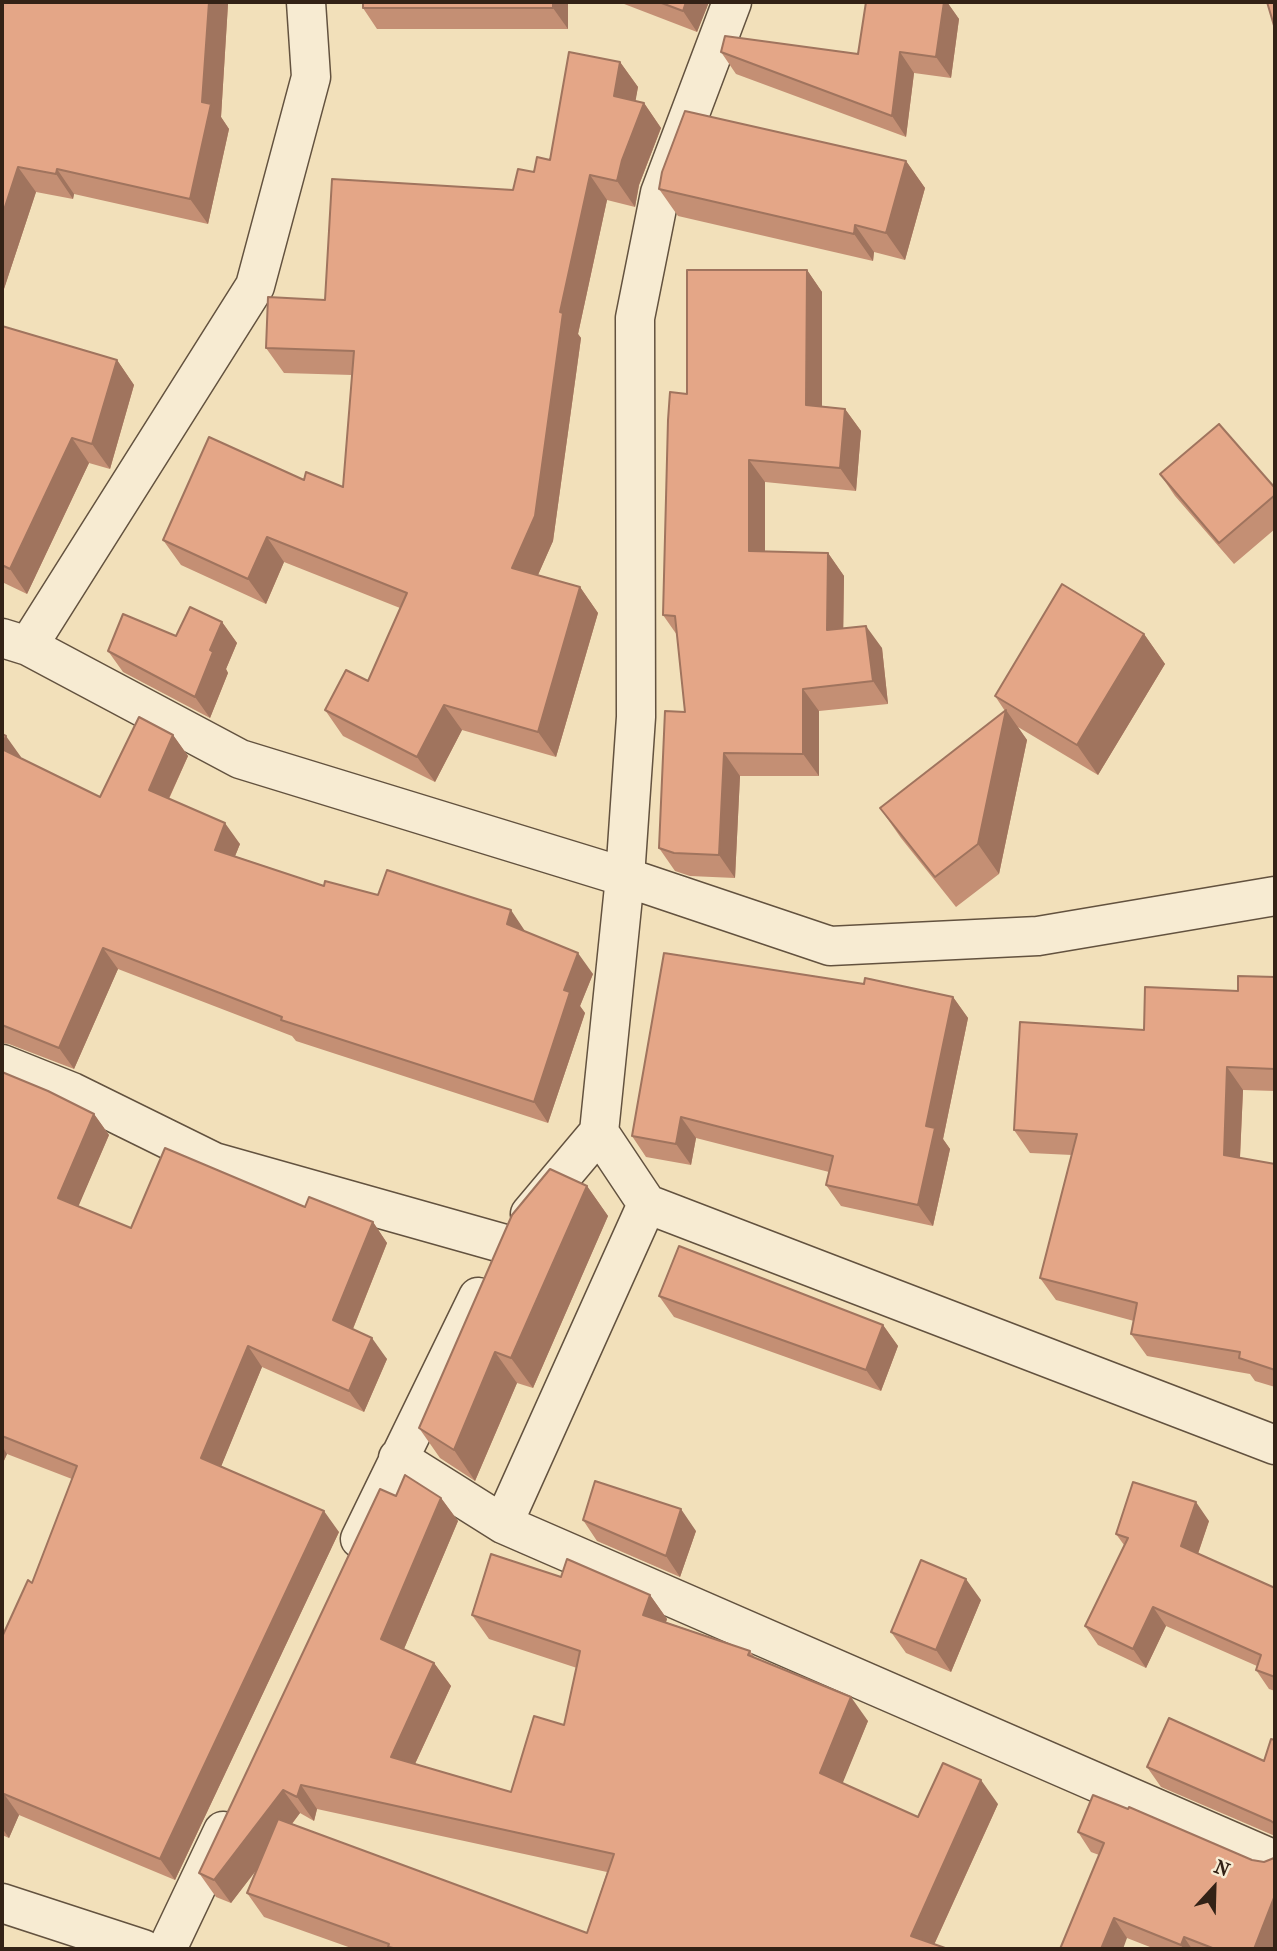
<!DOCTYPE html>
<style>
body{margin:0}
#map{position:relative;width:1277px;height:1951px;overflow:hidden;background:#f2e0ba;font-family:"IM FELL French Canon",serif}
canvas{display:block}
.frame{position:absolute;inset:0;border:4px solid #332216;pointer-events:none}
.north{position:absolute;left:1179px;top:1853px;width:70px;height:70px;-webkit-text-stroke:5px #f7ebd2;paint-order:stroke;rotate:22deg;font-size:19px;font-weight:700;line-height:28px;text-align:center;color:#332216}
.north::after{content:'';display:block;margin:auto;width:24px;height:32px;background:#332216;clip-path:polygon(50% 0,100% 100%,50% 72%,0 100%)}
</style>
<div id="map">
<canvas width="1277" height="1951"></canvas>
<div class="frame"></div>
<div class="north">N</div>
</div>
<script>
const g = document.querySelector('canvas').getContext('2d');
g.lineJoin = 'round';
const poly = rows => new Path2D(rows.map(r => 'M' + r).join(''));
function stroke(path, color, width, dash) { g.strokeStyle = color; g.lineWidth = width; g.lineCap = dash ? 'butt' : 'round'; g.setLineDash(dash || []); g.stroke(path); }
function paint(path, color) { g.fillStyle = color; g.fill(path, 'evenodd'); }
const minor = poly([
 [2,638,28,646,240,759,625,877,830,946,1038,936,1275,896],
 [28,646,255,286,311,77,306,2],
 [2,1064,72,1092,214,1162,505,1244],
 [599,1132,647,1204,1275,1445],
 [530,1214,599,1132,625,877,636,717,635,318,660,193,732,2],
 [398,1458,503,1524,1275,1860],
 [503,1524,647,1204],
 [360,1539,478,1297],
 [2,1903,143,1949],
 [167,1949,223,1831]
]);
const wall = poly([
 [2,2,227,2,228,4,221,117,229,129,208,224,74,194,73,199,36,192,2,295],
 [363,2,568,2,568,29,377,29,363,8],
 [619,2,709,2,697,32],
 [866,2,947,2,959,19,951,78,914,73,906,137,736,74,721,52,858,54],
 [620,62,638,87,635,101,644,103,661,128,639,185,635,207,607,200,578,334,581,338,553,541,538,575,580,587,598,613,556,757,462,730,435,782,343,736,325,710,368,681,400,608,284,562,266,604,181,565,163,540,304,480,343,487,352,375,284,373,266,348,325,300,513,190,550,160],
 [906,161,925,188,905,260,874,252,873,261,678,216,659,189],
 [807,270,822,292,822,406,845,409,861,431,856,491,765,482,765,552,828,553,844,576,843,628,882,648,888,704,819,711,819,776,740,776,735,878,690,876,675,871,659,848,685,712,677,635,663,615,687,394],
 [2,326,117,360,134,385,110,469,89,463,27,594,2,582],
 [1160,474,1275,488,1275,529,1234,564,1175,496],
 [222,622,237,643,226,669,228,673,210,718,123,672,108,651,176,636],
 [1144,634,1165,664,1098,775,1018,727,1027,740,999,874,956,907,901,838,880,808,1005,711,995,696],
 [2,734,20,758,100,797,173,735,188,756,169,799,240,844,235,856,324,886,378,895,525,931,593,974,580,1006,585,1013,548,1123,296,1041,292,1036,118,969,74,1069,9,1044,2,1043],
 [1275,977,1275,1091,1243,1090,1240,1158,1275,1164,1275,1387,1255,1381,1250,1374,1147,1356,1131,1334,1134,1321,1056,1300,1040,1278,1072,1155,1030,1153,1014,1130,1144,1030,1238,991],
 [864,984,953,997,968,1018,943,1139,950,1149,933,1226,841,1206,826,1185,829,1172,696,1138,691,1165,646,1157,632,1136],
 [2,1072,94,1114,109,1135,78,1206,131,1228,305,1207,373,1222,387,1243,353,1329,387,1359,364,1412,262,1367,221,1466,339,1532,175,1880,19,1815,9,1838,2,1835,2,1637,32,1583,72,1479,7,1454,2,1465],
 [587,1186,608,1216,533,1388,517,1383,475,1481,440,1458,419,1428],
 [659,1296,883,1325,898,1346,881,1391,674,1317],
 [396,1496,441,1498,458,1521,404,1649,434,1663,451,1686,415,1764,511,1792,564,1725,577,1668,489,1639,472,1615,561,1577,650,1595,667,1619,666,1622,750,1651,755,1658,868,1721,842,1783,918,1817,998,1804,934,1945,948,1949,354,1949,264,1917,247,1893,258,1868,231,1903,216,1897,199,1873],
 [317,1809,607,1872,587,1933,292,1824,300,1813,314,1821],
 [583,1520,696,1531,680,1577,597,1541],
 [1209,1521,1198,1554,1275,1588,1275,1691,1269,1689,1256,1670,1257,1666,1166,1626,1146,1668,1098,1645,1085,1626,1124,1545,1116,1534],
 [981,1600,951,1672,906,1653,891,1632],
 [1275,1740,1275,1836,1161,1787,1147,1767,1264,1761],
 [1093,1795,1275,1949,1155,1949,1127,1938,1060,1949,1099,1855,1091,1852,1078,1832]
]);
const shadedWall = poly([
 [209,2,227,2,228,4,221,117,229,129,208,224,190,199],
 [553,2,568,2,568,29,553,8],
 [686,2,709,2,697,32,683,11],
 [944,2,947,2,959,19,951,78,936,57],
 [900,52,914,73,906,137,892,116],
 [620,62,638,87,632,121,614,96],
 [644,103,661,128,639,185,635,207,617,181,622,160],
 [906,161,925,188,905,260,886,233],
 [18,167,36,192,2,295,2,216],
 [57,169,74,194,73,199,56,174],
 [590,175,607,200,578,334,581,338,553,541,530,593,512,568,560,312],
 [855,225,874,252,873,261,854,234],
 [807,270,822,292,822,428,806,405],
 [117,360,134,385,110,469,92,444],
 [845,409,861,431,856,491,840,468],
 [72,438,89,463,27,594,10,569],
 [749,460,765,482,765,574,749,551],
 [267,537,284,562,266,604,248,579],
 [828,553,844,576,843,653,827,630],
 [580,587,598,613,556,757,538,732],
 [222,622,237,643,226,669,228,673,210,718,195,697,210,650],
 [866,626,882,648,888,704,873,681],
 [1144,634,1165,664,1098,775,1077,745],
 [803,689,819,711,819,776,803,754],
 [444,705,462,730,435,782,417,757],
 [1006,710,1027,740,999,874,978,844],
 [173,735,188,756,163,811,149,790],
 [6,736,21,757,15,769,2,750,2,745],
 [724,753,740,776,735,878,719,855],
 [225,823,240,844,229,871,215,850],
 [511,910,525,931,507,924],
 [103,948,118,969,74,1069,59,1048],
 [578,953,593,974,580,1006,585,1013,548,1123,534,1102,564,990],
 [953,997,968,1018,943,1139,950,1149,933,1226,918,1205,926,1126],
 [1227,1067,1243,1090,1239,1178,1224,1155],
 [94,1114,109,1135,73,1219,58,1198],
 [681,1117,696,1138,691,1165,676,1144],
 [587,1186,608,1216,533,1388,511,1358],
 [373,1222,387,1243,348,1341,333,1320],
 [883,1325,898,1346,881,1391,866,1370],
 [372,1338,387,1359,364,1412,349,1391],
 [248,1346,262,1367,216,1479,201,1458],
 [495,1352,517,1383,475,1481,454,1450],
 [2,1446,7,1454,2,1465],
 [441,1498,458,1521,398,1663,381,1639],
 [1196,1502,1209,1521,1194,1565,1181,1546],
 [681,1509,696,1531,680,1577,666,1556],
 [324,1511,339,1532,175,1880,160,1859],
 [966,1579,981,1600,951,1672,936,1650],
 [650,1595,667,1619,660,1639,643,1615],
 [1153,1607,1166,1626,1146,1668,1133,1649],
 [434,1663,451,1686,407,1781,391,1757],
 [851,1697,868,1721,837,1797,820,1773],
 [981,1780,998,1804,932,1949,911,1936],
 [301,1785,317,1809,314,1821,297,1797],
 [283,1790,300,1813,231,1903,214,1880],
 [4,1794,19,1815,9,1838,2,1828,2,1799],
 [1275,1895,1275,1949,1254,1949],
 [1114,1918,1127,1938,1123,1949,1101,1949],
 [1184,1937,1192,1949,1183,1949,1181,1945]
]);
const building = poly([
 [2,2,209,2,202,102,211,104,190,199,57,169,56,174,18,167,2,216,2,2],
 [363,2,553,2,553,8,363,8,363,2],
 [659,2,686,2,683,11,659,2],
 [866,2,944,2,936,57,900,52,892,116,721,52,725,36,858,54,866,2],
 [1267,2,1275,2,1275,29,1267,2],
 [569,52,620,62,614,96,644,103,622,160,617,181,590,175,560,312,563,313,535,516,512,568,580,587,538,732,444,705,417,757,325,710,346,670,368,681,407,593,267,537,248,579,163,540,209,437,304,480,306,472,343,487,354,351,266,348,268,297,325,300,332,179,513,190,518,169,534,172,537,157,550,160,569,52],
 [685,111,906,161,886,233,855,225,854,234,659,189,662,172,685,111],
 [687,270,807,270,806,405,845,409,840,468,749,460,749,551,828,553,827,630,866,626,873,681,803,689,803,754,724,753,719,855,674,853,659,848,665,711,685,712,675,616,663,615,668,420,670,392,687,394,687,270],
 [2,326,117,360,92,444,72,438,10,569,2,565,2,326],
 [1219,424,1275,488,1275,495,1219,543,1160,474,1219,424],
 [1062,584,1144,634,1077,745,995,696,1062,584],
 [190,607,222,622,210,650,213,652,195,697,108,651,123,614,176,636,190,607],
 [1006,710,978,844,935,877,880,808,1006,710],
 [139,717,173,735,149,790,225,823,215,850,324,886,325,881,378,895,387,870,511,910,507,924,578,953,564,990,570,992,534,1102,281,1020,282,1017,103,948,59,1048,2,1025,2,749,100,797,139,717],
 [2,734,6,736,2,745,2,734],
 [664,953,864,984,865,978,953,997,926,1126,935,1128,918,1205,826,1185,833,1156,681,1117,676,1144,632,1136,664,953],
 [1238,976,1275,977,1275,1069,1227,1067,1224,1155,1275,1164,1275,1370,1239,1358,1240,1352,1131,1334,1137,1303,1040,1278,1077,1134,1014,1130,1020,1022,1144,1030,1145,987,1238,991,1238,976],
 [2,1072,48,1091,94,1114,58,1198,131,1228,165,1148,305,1207,309,1197,373,1222,333,1320,372,1338,349,1391,248,1346,201,1458,324,1511,160,1859,4,1794,2,1799,2,1637,28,1580,32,1583,77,1466,2,1436,2,1072],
 [550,1169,587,1186,511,1358,495,1352,454,1450,419,1428,512,1215,550,1169],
 [679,1246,883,1325,866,1370,659,1296,679,1246],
 [405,1475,441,1498,381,1639,434,1663,391,1757,511,1792,534,1716,564,1725,580,1651,472,1615,491,1554,561,1577,567,1559,650,1595,643,1615,750,1651,748,1655,851,1697,820,1773,918,1817,943,1763,981,1780,911,1936,948,1949,398,1949,388,1947,389,1944,247,1893,278,1819,587,1933,614,1854,301,1785,297,1797,283,1790,214,1880,199,1873,380,1489,396,1496,405,1475],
 [595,1481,681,1509,666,1556,583,1520,595,1481],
 [1133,1482,1196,1502,1181,1546,1275,1588,1275,1677,1256,1670,1261,1655,1153,1607,1133,1649,1085,1626,1128,1538,1116,1534,1133,1482],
 [921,1560,966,1579,936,1650,891,1632,921,1560],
 [1169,1718,1264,1761,1271,1739,1275,1740,1275,1824,1271,1821,1147,1767,1169,1718],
 [1093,1795,1128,1809,1129,1807,1252,1860,1264,1862,1274,1858,1275,1856,1275,1895,1254,1949,1215,1949,1184,1937,1181,1945,1114,1918,1101,1949,1060,1949,1104,1843,1078,1832,1093,1795]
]);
stroke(minor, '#63523f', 41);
stroke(minor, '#f7ebd2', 38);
paint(wall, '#c48f74');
paint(shadedWall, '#a0745e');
paint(building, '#e4a687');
stroke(building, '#a0745e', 2);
</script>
